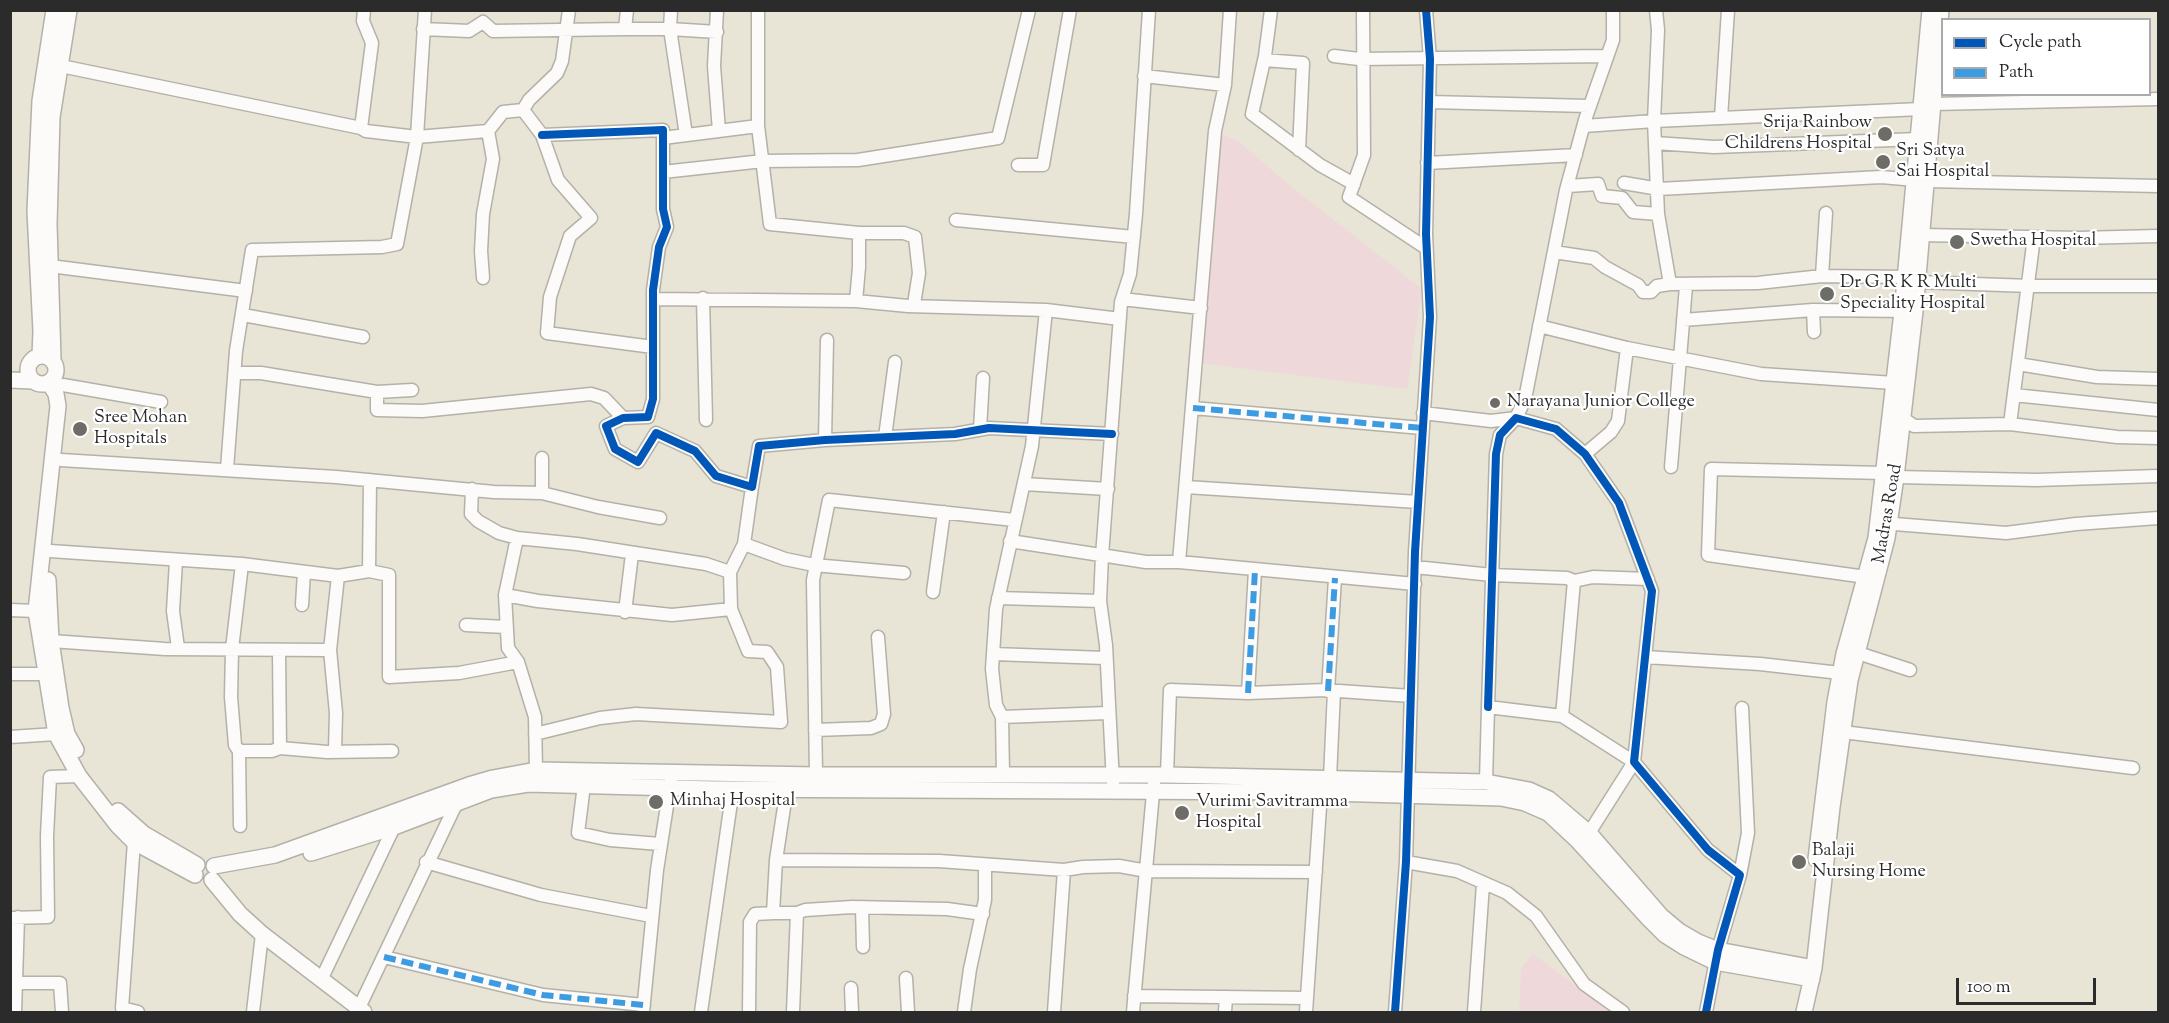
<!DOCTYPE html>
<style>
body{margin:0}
#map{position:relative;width:2169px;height:1023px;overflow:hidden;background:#e8e4d6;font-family:"Sorts Mill Goudy",serif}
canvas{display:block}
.frame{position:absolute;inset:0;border:12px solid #2b2b2b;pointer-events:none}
.legend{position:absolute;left:1941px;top:18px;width:210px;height:78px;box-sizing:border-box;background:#fff;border:2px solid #aaa;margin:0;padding:8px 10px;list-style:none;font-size:18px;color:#2b2b2b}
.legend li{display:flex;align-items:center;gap:12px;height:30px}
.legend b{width:30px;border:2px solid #aaa}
.scale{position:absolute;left:1956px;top:978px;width:140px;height:27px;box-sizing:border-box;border:3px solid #2b2b2b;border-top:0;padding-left:8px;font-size:18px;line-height:21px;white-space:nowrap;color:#2b2b2b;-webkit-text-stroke:4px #fff;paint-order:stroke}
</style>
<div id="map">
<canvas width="2169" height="1023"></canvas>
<div class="frame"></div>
<ul class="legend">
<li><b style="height:8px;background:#0057b8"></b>Cycle path</li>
<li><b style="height:8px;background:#3d9ce1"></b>Path</li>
</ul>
<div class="scale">100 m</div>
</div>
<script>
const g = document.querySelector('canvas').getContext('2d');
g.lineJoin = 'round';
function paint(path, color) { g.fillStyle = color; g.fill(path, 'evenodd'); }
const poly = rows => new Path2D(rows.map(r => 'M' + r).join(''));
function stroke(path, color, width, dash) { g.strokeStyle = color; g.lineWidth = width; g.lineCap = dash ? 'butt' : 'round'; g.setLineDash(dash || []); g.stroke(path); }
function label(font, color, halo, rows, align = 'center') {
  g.font = font + ' "Sorts Mill Goudy",serif'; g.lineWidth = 4.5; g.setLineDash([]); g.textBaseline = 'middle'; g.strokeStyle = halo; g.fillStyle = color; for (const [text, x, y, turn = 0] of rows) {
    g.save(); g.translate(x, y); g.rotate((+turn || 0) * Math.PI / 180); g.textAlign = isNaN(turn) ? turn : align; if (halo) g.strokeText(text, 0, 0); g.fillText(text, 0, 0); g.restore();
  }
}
const built = poly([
 [1221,134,1238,141,1289,185,1422,289,1407,389,1200,363],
 [1533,954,1591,997,1610,1012,1519,1012,1521,969]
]);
const minor = poly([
 [627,10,625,29,670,29,686,135],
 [671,10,670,29,717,32],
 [717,10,714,66,719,131],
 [758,10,758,126,770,224,859,233,904,233,915,237,919,273,914,304],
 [1271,10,1265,56,1252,114,1320,165,1354,184],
 [1363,10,1364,155,1349,197,1426,248],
 [1656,10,1658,30,1654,121,1921,109],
 [423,29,469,31,483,22,493,31,625,29],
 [1334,56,1359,59,1607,56],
 [1264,60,1303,63,1299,150],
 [61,66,361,128,372,43,363,21,364,10],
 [1144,76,1225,85],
 [1430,102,1589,106],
 [1933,104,2158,99],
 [523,110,542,135,558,180,591,218,570,236,550,297,547,333,653,347],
 [523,110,529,100,557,73,562,61,569,10],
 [1721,118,1728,10],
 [1584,126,1654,121,1658,214],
 [361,128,366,131,417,137,488,131,503,112,523,110],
 [542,135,663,130,663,209,667,227,659,247,653,290,653,399,648,417,623,418,606,426,615,449,638,462,656,433,695,451,716,476,752,487,759,446,825,440,955,434,989,428,1112,434],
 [663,138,758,126],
 [1655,143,1714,147,1918,139],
 [1427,163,1576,155],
 [1018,165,1043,165,1070,10],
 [663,172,763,161,858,160,998,138,1029,10],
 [1624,183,1659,189,1881,177,1927,181,2158,186],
 [956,220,1134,237],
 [1922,235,2079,238,2158,236],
 [1554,252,1594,258,1605,267,1638,285,1643,292,1651,292,1657,286,1670,284,1658,214,1633,212,1622,198,1602,196,1598,184,1568,186],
 [50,266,246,291],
 [1822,276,1826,213],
 [483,278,481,251,483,214,493,159,488,131],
 [1917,282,2031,286,2158,286],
 [1670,284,1758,283,1822,276,1905,277],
 [703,298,706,420],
 [653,299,856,301,908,306,1046,310],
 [1122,299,1201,308],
 [856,301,859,267,859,233],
 [243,315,363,337],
 [1683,320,1813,310],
 [1539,326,1627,348,1618,421,1611,432,1585,454],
 [1814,332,1813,310,1911,311],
 [1627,348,1761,374,1894,383],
 [2018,364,2097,377,2158,379],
 [235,373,261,373,377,392,377,410,422,411,591,394,604,398,623,418],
 [63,385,161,402],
 [377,392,412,390],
 [2014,395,2158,410],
 [1193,408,1422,428],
 [1423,413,1491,421,1516,418,1525,399,1566,190,1585,120,1613,40,1613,10],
 [1904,419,1914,426,2010,424,2117,437,2158,438],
 [2010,424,2034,237],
 [980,429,983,378],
 [885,437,895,362],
 [825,440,827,340],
 [542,458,542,493],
 [61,460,336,477,494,492,542,493,598,507,660,518],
 [1671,467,1686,286],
 [227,469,236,351,252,250,382,247,397,244,417,137,425,10],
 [1896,477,2036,480,2158,476],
 [1024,484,1108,489],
 [752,487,744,544,785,559,814,565,904,573],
 [1186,487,1418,502],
 [472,489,471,514,478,521,499,533,517,538,505,595,508,648,518,662,535,717,536,770],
 [1882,523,2006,533,2076,524,2158,518],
 [517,538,577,544,706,564,730,572],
 [1010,541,1146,562,1179,562,1415,584],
 [50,551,242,564,338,576,369,571,389,575,389,677,459,673,518,662],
 [176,561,173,611,178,648],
 [1179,562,1215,131,1225,85,1230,10],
 [1415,567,1492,575,1567,578,1574,581,1593,577,1648,579],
 [369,571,370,480],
 [1866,577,1708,555,1711,469,1884,473],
 [933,592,944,512],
 [505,595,538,601,672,615,731,609],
 [998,598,1100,601],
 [302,605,304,572],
 [10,610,36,611],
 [625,612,632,554],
 [466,625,506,627],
 [51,641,165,649,330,650],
 [279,651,280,748],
 [1858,653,1910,670],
 [993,654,1105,658],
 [1645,657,1760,664,1840,673],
 [10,674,45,674],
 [1328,691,1335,578],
 [1248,693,1255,570],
 [1488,707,1496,454,1500,435,1516,418,1556,429,1585,454,1619,503,1652,591,1634,762,1708,850,1740,875,1718,950,1706,1012],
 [1562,716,1574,581],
 [1002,717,1107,713],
 [815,730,871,728,881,724,884,714,878,637],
 [1843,732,2133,768],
 [535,734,600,718,636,714,781,722,777,667,767,652,748,651,731,609,730,572,744,544],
 [10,737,56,734],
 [335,750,336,713,330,650,338,576],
 [239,751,272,751,280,748,327,752,392,751],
 [816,775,813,580,829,500,1014,520],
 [1003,775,1002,717,996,705,992,669,996,609,1032,446,1046,310,1120,319],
 [1167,775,1170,690,1248,693,1325,690,1411,696],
 [1330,778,1334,691],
 [788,781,776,860,939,861,1064,870,1083,867,1119,866,1147,871,1316,872],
 [1486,782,1488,707,1562,716,1634,762,1589,833],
 [1113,783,1106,645,1100,601,1102,556,1121,302,1130,274,1136,214,1149,10],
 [584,785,578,833,610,840,660,844],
 [240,826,239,751,235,745,231,697,232,649,242,564],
 [134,842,122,1008,138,1012],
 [776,860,773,913,797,913,793,1012],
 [426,862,541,895,651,916],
 [1406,862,1457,871,1507,893,1536,916,1584,984,1623,1012],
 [1740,875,1748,833,1742,708],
 [862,907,863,947],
 [797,913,805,910,852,907,947,909,983,914],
 [10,918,48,917,47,836,50,777,79,776],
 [384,957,543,995,644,1005],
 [906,978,908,1012],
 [321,980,394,827],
 [10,983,60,983,62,1012],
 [851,988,852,1012],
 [1134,996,1307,998],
 [15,1012,18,917],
 [253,1012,262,934],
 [357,1012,458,800],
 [643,1012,657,870,671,780],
 [701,1012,733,788],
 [749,1012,750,922,755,914,773,913],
 [964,1012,970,969,985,900,985,865],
 [1054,1012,1064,870],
 [1133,1012,1154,782],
 [1225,1012,1226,997],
 [1306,1012,1321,792],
 [1395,1012,1406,862,1415,552,1430,317,1426,234,1430,59,1426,10],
 [1474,1012,1483,884]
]);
const major = poly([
 '28 370a14 14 0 1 1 28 0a14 14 0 1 1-28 0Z',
 [40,356,41,331,35,211,40,101,54,10],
 [53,360,49,224,52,117,69,10],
 [10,380,33,381],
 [49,383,56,394,58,406,36,611,56,734,79,776,118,826,134,842,195,875],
 [48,580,51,641,61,708,67,734,76,750],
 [118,811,144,834,197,865],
 [311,853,394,827,491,790,528,784,713,789,1296,792,1501,798,1525,803,1548,813,1577,840,1648,918,1665,935,1684,947,1715,962,1812,979],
 [1816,859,1835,702,1844,654,1876,538,1902,312,1930,10],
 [214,866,275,855,469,785,493,778,536,770,816,775,1167,775,1486,782,1529,790,1549,799,1589,833,1661,916,1679,931,1698,942,1718,950,1814,968],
 [212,880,240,914,262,934,364,1012],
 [1804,1012,1814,968,1832,807,1850,680,1887,538,1896,477,1915,311,1941,10]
]);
const quiet = poly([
 [1193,408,1422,428],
 [1328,691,1335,578],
 [1248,693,1255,570],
 [384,957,543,995,644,1005]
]);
const cycleway = poly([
 [542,135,663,130,663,209,667,227,659,247,653,290,653,399,648,417,623,418,606,426,615,449,638,462,656,433,695,451,716,476,752,487,759,446,825,440,955,434,989,428,1112,434],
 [1488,707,1496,454,1500,435,1516,418,1556,429,1585,454,1619,503,1652,591,1634,762,1708,850,1740,875,1718,950,1706,1012],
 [1395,1012,1406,862,1415,552,1430,317,1426,234,1430,59,1426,10]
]);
const markers = [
 [1885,134,8,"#6d6c67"],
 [1883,162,8,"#6d6c67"],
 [1957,242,8,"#6d6c67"],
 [1827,294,8,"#6d6c67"],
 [1495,403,6,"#6d6c67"],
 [80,429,8,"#6d6c67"],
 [656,802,8,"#6d6c67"],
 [1182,813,8,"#6d6c67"],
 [1799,862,8,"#6d6c67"]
];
const poiNames = [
 ["Srija Rainbow",1872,124,"right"],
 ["Childrens Hospital",1872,145,"right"],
 ["Sri Satya",1896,152],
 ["Sai Hospital",1896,173],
 ["Swetha Hospital",1970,242],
 ["Dr G R K R Multi",1840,284],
 ["Speciality Hospital",1840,305],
 ["Narayana Junior College",1507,403],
 ["Sree Mohan",94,419],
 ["Hospitals",94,440],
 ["Minhaj Hospital",670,802],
 ["Vurimi Savitramma",1196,803],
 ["Hospital",1196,824],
 ["Balaji",1812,852],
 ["Nursing Home",1812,873]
];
const streetNames = [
 ["Madras Road",1889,514,-80]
];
paint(built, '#efd8d9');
stroke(minor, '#b3b1a8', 15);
stroke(major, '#b3b1a8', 18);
stroke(minor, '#fcfbf9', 12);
stroke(major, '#fcfbf9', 15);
stroke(quiet, '#3d9ce1', 6, [12, 6]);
stroke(cycleway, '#0057b8', 8);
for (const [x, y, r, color] of markers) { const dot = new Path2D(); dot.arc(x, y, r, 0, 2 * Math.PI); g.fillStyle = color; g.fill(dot); stroke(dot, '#fff', 2); }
label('18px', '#2b2b2b', '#fff', poiNames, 'left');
label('18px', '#2b2b2b', '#fff', streetNames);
</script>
